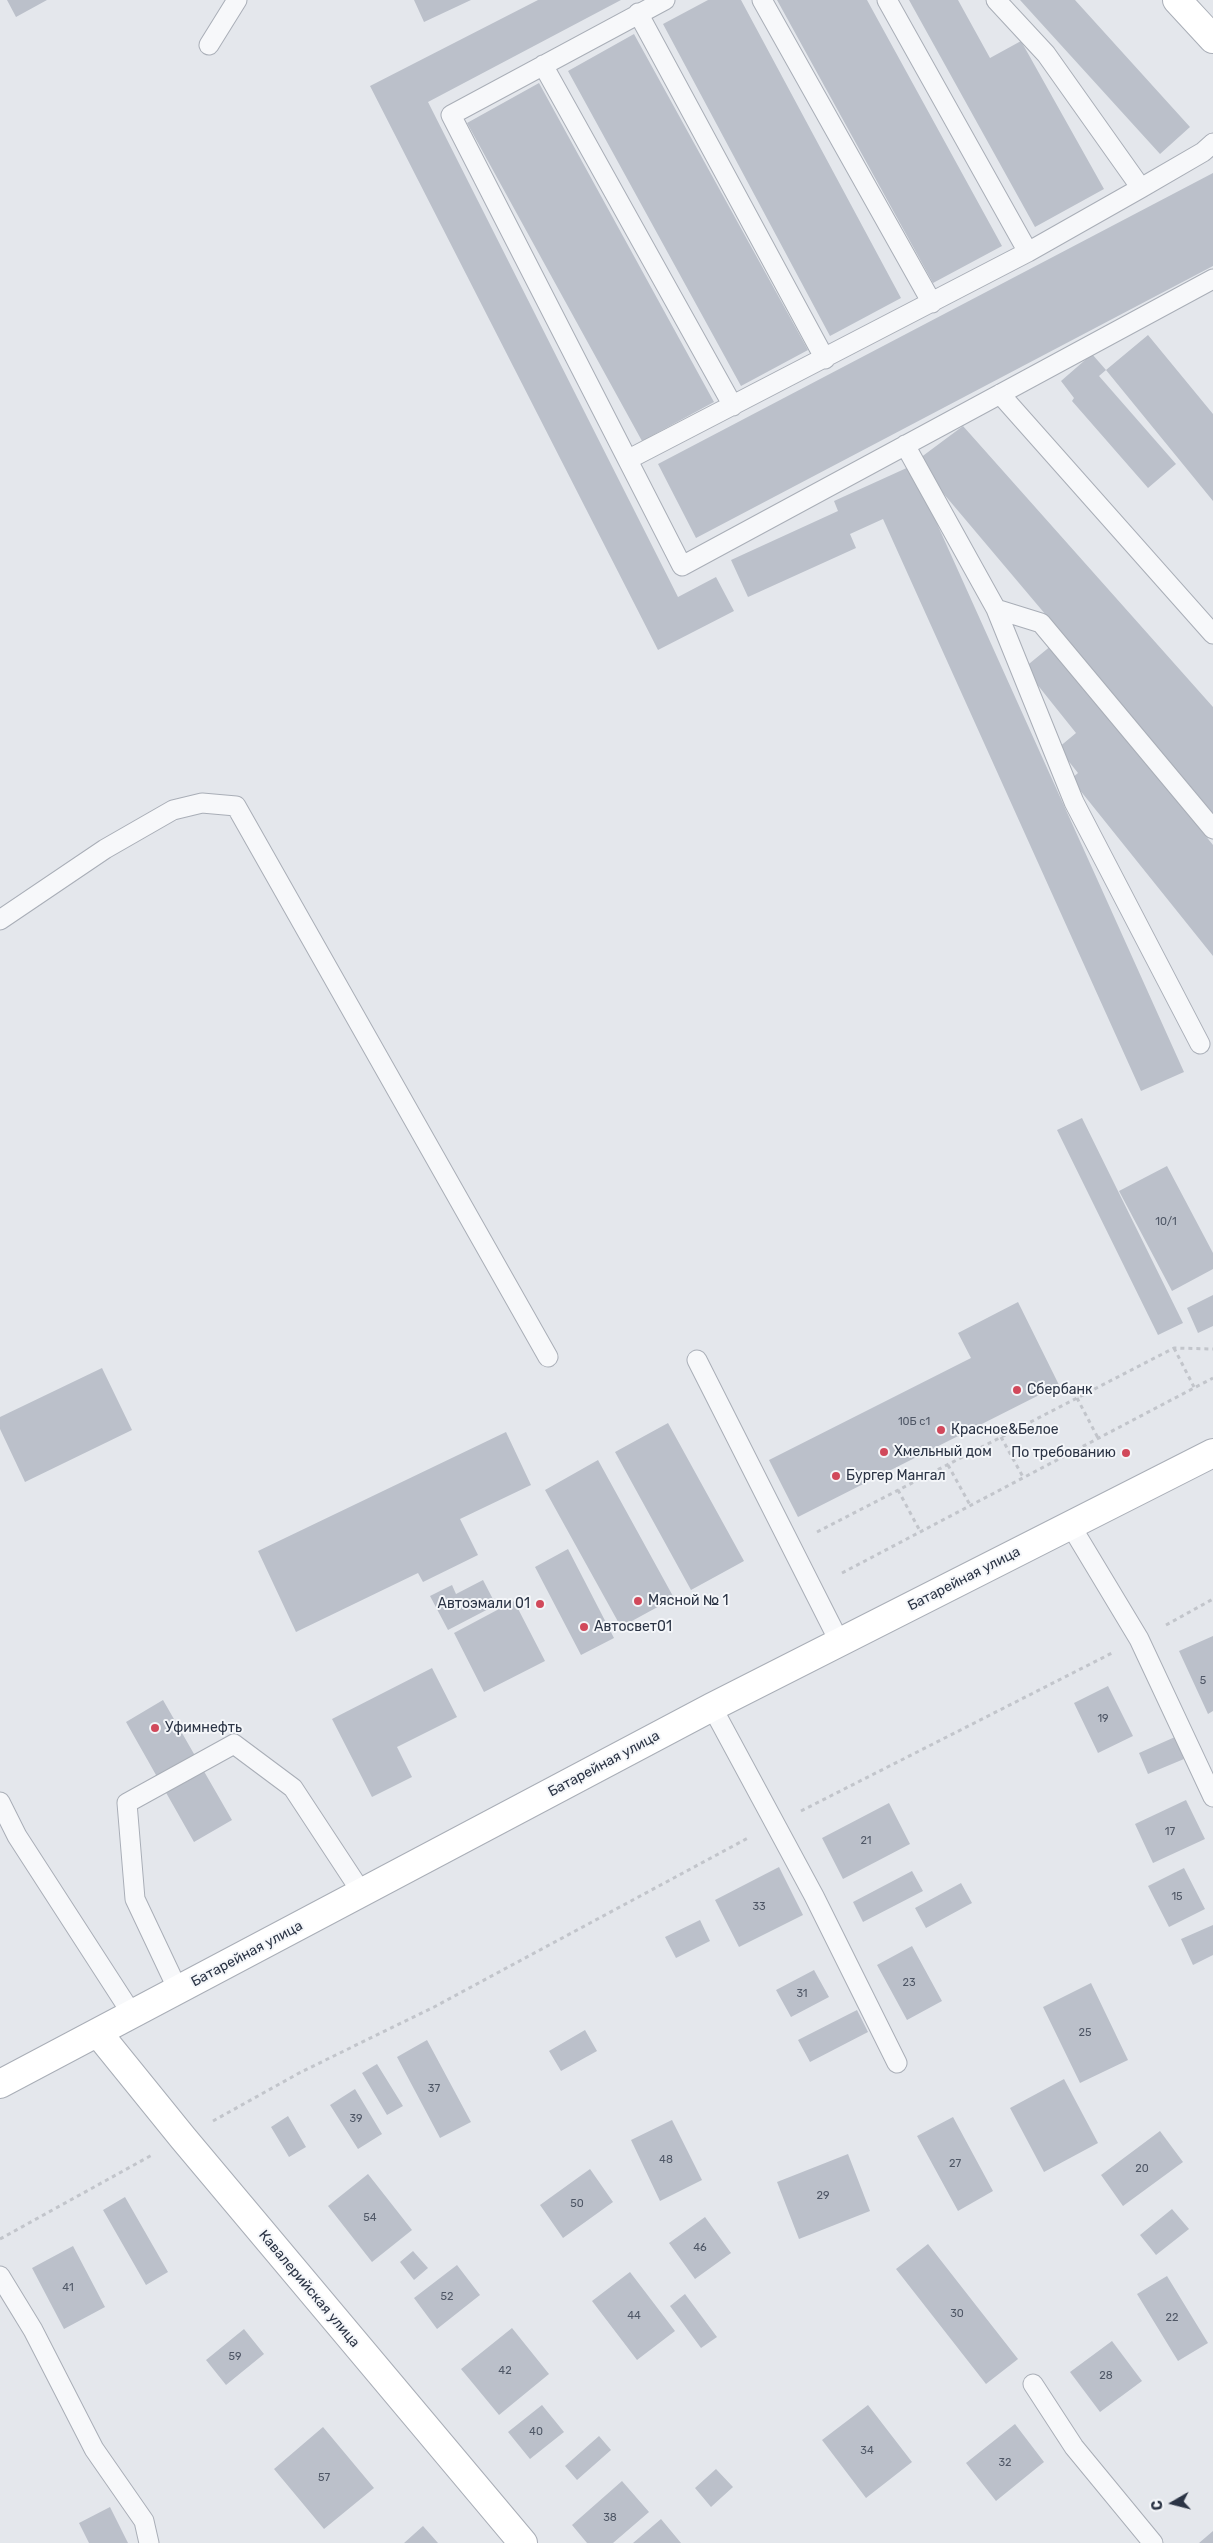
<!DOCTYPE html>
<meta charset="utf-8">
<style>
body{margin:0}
#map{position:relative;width:1213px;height:2543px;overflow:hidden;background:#e4e7ec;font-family:Rubik,sans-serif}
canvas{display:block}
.north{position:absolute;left:1148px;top:2478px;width:50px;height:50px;-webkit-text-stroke:4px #f4f6f9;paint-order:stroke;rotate:262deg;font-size:14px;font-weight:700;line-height:20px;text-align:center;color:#2b3445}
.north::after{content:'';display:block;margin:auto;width:18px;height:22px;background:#2b3445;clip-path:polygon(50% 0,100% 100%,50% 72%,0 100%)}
</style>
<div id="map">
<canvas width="1213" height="2543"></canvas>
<div class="north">С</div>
</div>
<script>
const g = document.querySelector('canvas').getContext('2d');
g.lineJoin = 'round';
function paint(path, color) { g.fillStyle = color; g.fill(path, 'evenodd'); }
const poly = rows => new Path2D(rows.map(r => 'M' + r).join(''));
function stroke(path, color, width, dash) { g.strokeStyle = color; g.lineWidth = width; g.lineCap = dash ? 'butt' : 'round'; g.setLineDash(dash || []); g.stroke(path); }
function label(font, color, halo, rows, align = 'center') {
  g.font = font + ' Rubik,sans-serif'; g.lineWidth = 4; g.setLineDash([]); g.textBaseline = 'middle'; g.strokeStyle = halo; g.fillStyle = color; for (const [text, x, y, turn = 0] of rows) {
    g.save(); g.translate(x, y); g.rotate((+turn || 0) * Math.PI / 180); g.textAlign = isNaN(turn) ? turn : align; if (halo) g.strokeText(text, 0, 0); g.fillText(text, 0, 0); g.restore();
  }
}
const building = poly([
 [7,0,47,0,16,17],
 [414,0,471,0,424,22],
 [538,0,621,0,428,102,678,597,716,577,734,611,658,650,370,86],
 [708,0,741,0,901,298,830,336,663,24],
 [777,0,867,0,1002,246,933,283],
 [909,0,958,0,990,58,1021,41,1104,189,1035,227],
 [1020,0,1075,0,1190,127,1160,154],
 [634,34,808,350,741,386,568,71],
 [539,83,714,402,642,441,467,123],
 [1213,173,1213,266,696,538,658,464],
 [1148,335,1213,414,1213,501,1106,370],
 [1092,354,1106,370,1099,376,1176,464,1148,488,1072,401,1074,398,1061,381],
 [963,426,1213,707,1213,813,916,461],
 [911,466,1184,1072,1141,1091,883,519,850,534,856,548,748,597,731,560,838,511,834,501],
 [1052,645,1213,845,1213,956,1071,779,1078,773,1058,748,1076,733,1024,668],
 [1082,1118,1183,1323,1158,1335,1057,1130],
 [1167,1166,1213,1253,1213,1269,1172,1291,1119,1191],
 [1213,1295,1213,1326,1198,1333,1187,1308],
 [1018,1302,1059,1385,798,1517,769,1460,971,1358,958,1333],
 [102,1368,132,1430,25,1482,0,1429,0,1417],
 [668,1423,744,1561,691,1590,615,1452],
 [506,1432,531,1485,460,1519,478,1555,423,1582,418,1573,296,1632,258,1551],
 [598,1460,674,1598,621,1627,545,1490],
 [568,1549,614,1638,581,1655,535,1567],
 [483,1580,496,1605,448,1630,430,1596,452,1585,456,1594],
 [514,1601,545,1661,484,1692,454,1633],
 [1213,1636,1213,1711,1208,1714,1179,1651],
 [432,1668,457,1717,397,1747,412,1777,372,1797,332,1719],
 [1108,1686,1133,1736,1098,1753,1074,1703],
 [163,1700,232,1820,194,1842,126,1722],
 [1175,1737,1184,1759,1148,1774,1139,1753],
 [1186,1800,1205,1839,1153,1863,1135,1824],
 [889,1803,910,1844,843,1879,822,1838],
 [779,1867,803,1915,739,1947,715,1900],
 [1184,1868,1205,1909,1169,1927,1148,1886],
 [912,1871,923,1891,863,1922,853,1902],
 [961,1883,972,1903,926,1928,915,1908],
 [700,1920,710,1941,676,1958,665,1937],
 [1213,1925,1213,1955,1193,1965,1181,1939],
 [912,1946,942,2001,907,2020,877,1965],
 [814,1970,829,1997,791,2017,776,1990],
 [1091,1983,1128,2060,1080,2083,1043,2007],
 [857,2010,868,2032,810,2062,798,2040],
 [585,2030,597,2051,561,2071,549,2051],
 [427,2040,471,2122,440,2138,397,2057],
 [377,2064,403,2106,387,2115,362,2073],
 [1064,2079,1098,2143,1044,2172,1010,2108],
 [355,2089,382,2134,358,2149,330,2105],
 [288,2116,306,2147,289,2157,271,2127],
 [953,2117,993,2191,958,2211,917,2136],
 [672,2120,702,2180,660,2201,631,2140],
 [1160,2131,1183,2162,1123,2206,1101,2175],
 [848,2154,870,2211,799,2239,777,2182],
 [590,2169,613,2202,563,2238,540,2205],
 [368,2174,412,2230,372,2262,328,2206],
 [125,2197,168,2272,146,2285,103,2210],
 [1172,2209,1189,2229,1156,2255,1140,2235],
 [705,2217,731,2253,695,2279,669,2243],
 [928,2244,1018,2359,986,2384,896,2269],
 [73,2246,105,2307,64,2329,32,2268],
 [413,2251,428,2268,414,2280,400,2262],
 [457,2265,480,2295,437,2329,414,2298],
 [630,2272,675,2331,637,2360,592,2301],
 [1167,2276,1208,2343,1178,2361,1137,2294],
 [685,2294,717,2337,701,2348,670,2306],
 [512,2328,549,2374,499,2415,461,2369],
 [244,2329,264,2354,226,2385,206,2360],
 [1112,2341,1142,2381,1100,2412,1070,2372],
 [542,2405,564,2432,530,2459,508,2432],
 [868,2405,912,2462,866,2498,822,2440],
 [1015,2424,1044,2462,996,2501,966,2463],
 [323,2427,374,2488,324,2529,274,2469],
 [599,2436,611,2450,577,2480,565,2466],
 [716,2469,733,2487,711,2507,695,2488],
 [622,2481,649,2512,613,2543,587,2543,572,2525],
 [110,2507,128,2543,89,2543,79,2523],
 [661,2519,681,2543,633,2543],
 [423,2526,438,2543,404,2543],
 [1213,2531,1213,2543,1199,2543]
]);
const path = poly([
 [1174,1348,1194,1387],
 [1077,1398,1098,1438],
 [1001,1437,1023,1477],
 [948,1465,970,1505],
 [898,1490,920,1531],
 [817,1532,1174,1348,1213,1349],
 [842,1573,1213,1378],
 [1166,1625,1213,1599],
 [801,1811,1114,1652],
 [213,2121,301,2072,434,2007,748,1838],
 [0,2239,152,2155]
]);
const lane = poly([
 [665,0,451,115,682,566,1213,279],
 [762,0,932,303],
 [887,0,1028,252],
 [996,0,1046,54,1141,188],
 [638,13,825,359],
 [209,45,237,0],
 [543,65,733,406],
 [1000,394,1213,634],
 [905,445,996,609,1074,802,1200,1044],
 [629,459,1028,252,1141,188,1203,152,1213,143],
 [996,609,1041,623,1213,829],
 [0,920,105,849,173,810,202,803,236,806,548,1357],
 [697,1360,839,1641],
 [1071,1526,1139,1639,1213,1797],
 [712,1707,814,1896,897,2063],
 [0,1802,17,1836,132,2014],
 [178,1990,135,1899,127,1803,234,1744,293,1788,362,1893],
 [0,2276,33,2330,94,2449,144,2521,149,2543],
 [1033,2384,1074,2447,1153,2543]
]);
const secondary = poly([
 [1177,0,1213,39],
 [98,2033,183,2138,523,2543],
 [0,2084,712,1707,1213,1453]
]);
const markers = [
 [1017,1390,5,"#d1495b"],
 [941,1430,5,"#d1495b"],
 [884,1452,5,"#d1495b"],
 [1126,1453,5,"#d1495b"],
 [836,1476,5,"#d1495b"],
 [638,1601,5,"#d1495b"],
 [540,1604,5,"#d1495b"],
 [584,1627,5,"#d1495b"],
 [155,1728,5,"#d1495b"]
];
const numberNames = [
 ["10/1",1166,1222],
 ["10Б с1",914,1422],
 ["5",1203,1681],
 ["19",1103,1719],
 ["17",1170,1832],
 ["21",866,1841],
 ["15",1177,1897],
 ["33",759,1907],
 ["23",909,1983],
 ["31",802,1994],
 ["25",1085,2033],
 ["37",434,2089],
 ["39",356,2119],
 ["48",666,2160],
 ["27",955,2164],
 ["20",1142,2169],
 ["29",823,2196],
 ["50",577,2204],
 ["54",370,2218],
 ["46",700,2248],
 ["41",68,2288],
 ["52",447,2297],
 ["30",957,2314],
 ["44",634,2316],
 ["22",1172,2318],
 ["59",235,2357],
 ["42",505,2371],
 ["28",1106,2376],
 ["40",536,2432],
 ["34",867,2451],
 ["32",1005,2463],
 ["57",324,2478],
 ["38",610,2518]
];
const poiNames = [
 ["Сбербанк",1027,1390],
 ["Красное&Белое",951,1430],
 ["Хмельный дом",894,1452],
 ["По требованию",1116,1453,"right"],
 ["Бургер Мангал",846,1476],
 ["Мясной № 1",648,1601],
 ["Автоэмали 01",530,1604,"right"],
 ["Автосвет01",594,1627],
 ["Уфимнефть",165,1728]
];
const streetNames = [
 ["Батарейная улица",964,1579,-27],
 ["Батарейная улица",604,1764,-28],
 ["Батарейная улица",247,1954,-28],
 ["Кавалерийская улица",309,2289,50]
];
paint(building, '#bbc0ca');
stroke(lane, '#a9aeb7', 21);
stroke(secondary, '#a9aeb7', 30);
stroke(path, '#c2c5cb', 3, [4, 4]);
stroke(lane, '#f7f8fa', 19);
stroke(secondary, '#fff', 28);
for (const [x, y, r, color] of markers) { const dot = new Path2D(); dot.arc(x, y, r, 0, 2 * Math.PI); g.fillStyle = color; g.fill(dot); stroke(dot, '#f4f6f9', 2); }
label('11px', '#4f5766', null, numberNames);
label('14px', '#2b3445', '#f4f6f9', poiNames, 'left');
label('14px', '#2b3445', '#f4f6f9', streetNames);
</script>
